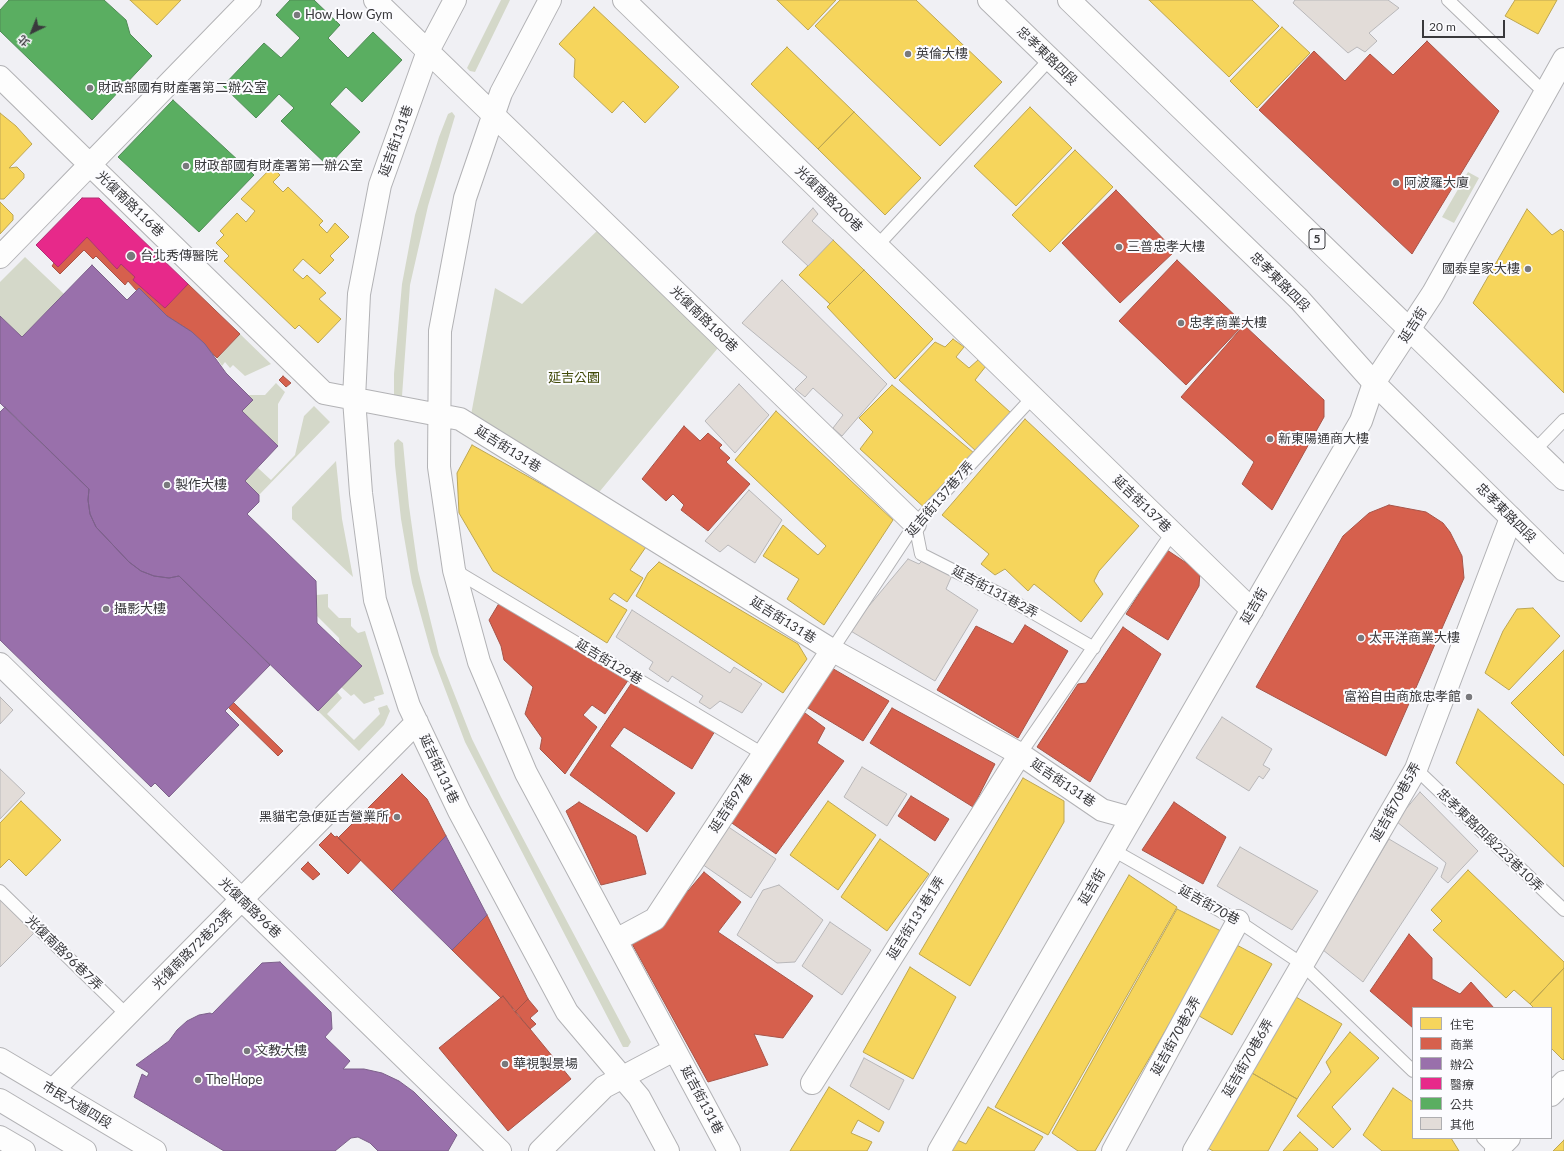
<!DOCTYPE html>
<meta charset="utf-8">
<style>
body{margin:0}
#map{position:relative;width:1564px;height:1151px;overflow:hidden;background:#f0f0f4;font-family:Lato,"Noto Sans TC",sans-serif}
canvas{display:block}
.legend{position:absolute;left:1412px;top:1007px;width:140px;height:132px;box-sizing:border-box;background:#fcfcff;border:1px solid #aeaeb1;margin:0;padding:5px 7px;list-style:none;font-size:12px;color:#39393c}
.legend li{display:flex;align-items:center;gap:8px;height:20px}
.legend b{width:20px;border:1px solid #aeaeb1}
.north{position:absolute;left:12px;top:12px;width:40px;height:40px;-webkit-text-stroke:3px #fcfcff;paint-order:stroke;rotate:223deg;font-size:11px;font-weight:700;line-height:16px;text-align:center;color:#39393c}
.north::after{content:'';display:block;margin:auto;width:14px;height:18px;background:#39393c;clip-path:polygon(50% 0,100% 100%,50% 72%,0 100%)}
.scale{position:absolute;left:1422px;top:20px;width:83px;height:18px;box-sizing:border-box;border:2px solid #39393c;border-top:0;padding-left:5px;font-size:12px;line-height:14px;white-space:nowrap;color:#39393c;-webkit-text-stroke:3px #fcfcff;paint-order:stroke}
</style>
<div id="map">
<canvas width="1564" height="1151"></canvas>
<ul class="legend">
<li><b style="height:11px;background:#f6d55c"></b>住宅</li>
<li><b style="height:11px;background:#d6604d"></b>商業</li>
<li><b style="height:11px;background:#9970ab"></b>辦公</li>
<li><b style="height:11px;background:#e7298a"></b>醫療</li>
<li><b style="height:11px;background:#5aae61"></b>公共</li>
<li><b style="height:11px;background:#e2dcd8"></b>其他</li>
</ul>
<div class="north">北</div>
<div class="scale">20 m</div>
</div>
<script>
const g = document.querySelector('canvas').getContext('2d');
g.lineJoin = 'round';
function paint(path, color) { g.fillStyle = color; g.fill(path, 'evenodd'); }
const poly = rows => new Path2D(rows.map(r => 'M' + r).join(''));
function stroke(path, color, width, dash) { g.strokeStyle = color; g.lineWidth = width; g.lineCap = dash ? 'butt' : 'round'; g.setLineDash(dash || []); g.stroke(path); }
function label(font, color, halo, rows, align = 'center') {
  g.font = font + ' Lato,"Noto Sans TC",sans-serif'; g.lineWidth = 4; g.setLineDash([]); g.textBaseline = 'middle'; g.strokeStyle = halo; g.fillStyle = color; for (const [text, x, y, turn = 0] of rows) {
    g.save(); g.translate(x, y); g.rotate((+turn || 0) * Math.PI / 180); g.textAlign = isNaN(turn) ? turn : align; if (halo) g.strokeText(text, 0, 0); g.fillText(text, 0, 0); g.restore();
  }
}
const green = poly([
 [501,0,510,0,475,72,470,71,467,68],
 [452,112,455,116,428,206,410,285,402,396,398,398,394,396,394,374,402,284,415,215,439,137,448,114],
 [1468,172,1479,178,1454,223,1442,217],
 [602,226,722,343,596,496,470,420,495,288,522,304],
 [25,257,64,294,22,337,0,316,0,282],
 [240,334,271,364,245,376,233,365,230,368,225,362,222,366,217,358],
 [276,383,285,392,278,404,278,446,242,411,253,400,248,395,265,395],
 [314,406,330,422,259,495,245,481,258,468,271,480,295,455,304,416],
 [398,439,403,443,409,506,418,570,439,655,472,739,501,797,631,1042,628,1047,623,1047,465,742,431,652,412,583,401,519,395,465,394,443],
 [336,461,342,519,353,577,292,519,292,507],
 [328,594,328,607,339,618,351,618,351,626,358,633,365,631,384,694,374,697,375,700,364,704,354,694,351,696,341,687,362,666,340,645,339,638,317,616,316,595],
 [337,692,342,698,327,714,354,740,380,714,378,708,387,705,390,711,384,725,359,751,318,711]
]);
const homes = poly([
 [130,0,181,0,157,25,130,0],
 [777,0,836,0,808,30,777,0],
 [840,0,916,0,1002,82,940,146,815,26,840,0],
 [1149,0,1252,0,1279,26,1229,77,1149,0],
 [1515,0,1557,0,1538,34,1505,16,1515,0],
 [594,7,679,87,645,123,623,101,612,113,574,77,575,59,559,44,594,7],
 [1282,27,1310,53,1257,108,1230,81,1282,27],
 [787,47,854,112,818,149,751,84,787,47],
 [1030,107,1072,148,1016,206,974,166,1030,107],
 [854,112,921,178,885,215,818,149,854,112],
 [0,113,16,126,32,144,9,168,17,167,24,174,24,178,4,199,0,199,0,113],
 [1075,150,1113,187,1050,252,1012,215,1075,150],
 [272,167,280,175,273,182,283,192,288,187,323,221,319,225,327,233,335,223,349,237,330,256,334,260,320,274,303,259,293,270,303,279,307,275,326,293,319,299,341,319,318,343,299,325,295,329,224,261,229,256,216,243,224,235,220,231,237,213,246,222,255,211,241,199,272,167],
 [0,202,13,215,13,220,0,234,0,202],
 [1527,209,1552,235,1561,229,1564,232,1564,393,1473,303,1527,209],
 [833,240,864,270,830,304,799,275,833,240],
 [864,270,933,339,895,379,827,307,864,270],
 [953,339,964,347,956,357,969,368,978,360,986,366,975,380,1011,413,977,452,899,380,935,342,945,347,953,339],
 [892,385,974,453,927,510,860,449,873,432,859,418,892,385],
 [776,411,893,520,824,625,787,599,799,579,763,556,783,525,818,555,826,546,735,460,776,411],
 [1025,419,1139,526,1099,571,1094,581,1103,594,1081,622,1034,584,1028,591,1005,569,995,575,981,564,989,554,942,515,1025,419],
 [472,445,648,544,630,570,643,578,627,602,614,593,609,599,627,610,607,643,493,571,459,513,457,473,472,445],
 [659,562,798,644,807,659,783,693,636,596,648,573,659,562],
 [1533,608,1560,636,1509,690,1485,673,1503,631,1517,609,1533,608],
 [1564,650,1564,756,1511,703,1564,650],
 [1478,709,1564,785,1564,867,1456,763,1478,709],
 [1023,778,1064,801,1064,822,970,986,919,954,1023,778],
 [21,801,61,840,26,876,9,859,0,868,0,823,21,801],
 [828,801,876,835,838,890,790,855,828,801],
 [880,839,929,874,887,931,841,897,880,839],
 [1468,870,1564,962,1564,968,1530,1004,1514,990,1506,998,1433,930,1442,921,1431,910,1468,870],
 [1129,875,1177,907,1048,1135,995,1107,1129,875],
 [1177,909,1223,932,1095,1151,1078,1151,1052,1133,1177,909],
 [1233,943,1272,964,1232,1035,1194,1013,1233,943],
 [910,967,956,997,913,1079,863,1052,910,967],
 [1564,968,1564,1059,1563,1060,1551,1048,1551,1008,1534,1008,1530,1004,1564,968],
 [1296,997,1342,1024,1297,1099,1252,1073,1296,997],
 [1350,1032,1379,1058,1332,1107,1351,1129,1333,1148,1297,1116,1331,1072,1326,1062,1350,1032],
 [1252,1073,1297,1099,1268,1151,1213,1151,1208,1148,1252,1073],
 [829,1087,884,1122,879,1132,858,1120,851,1133,872,1142,867,1151,790,1151,829,1087],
 [1393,1088,1413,1102,1413,1138,1451,1138,1459,1151,1382,1151,1363,1135,1393,1088],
 [988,1107,1043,1137,1034,1151,945,1151,953,1138,966,1144,988,1107],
 [1300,1132,1318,1149,1317,1151,1283,1151,1300,1132],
 [1564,1140,1564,1151,1553,1151,1564,1140]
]);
const shops = poly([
 [1427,41,1499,111,1412,254,1259,110,1314,51,1345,81,1370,54,1393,75,1427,41],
 [1116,190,1175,251,1120,303,1062,243,1116,190],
 [87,237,117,269,121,264,135,277,133,280,165,308,188,284,240,334,217,358,192,332,167,316,139,288,137,291,128,281,125,285,96,256,93,259,84,250,60,274,52,266,54,263,58,267,87,237],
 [1177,260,1244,324,1186,385,1119,321,1177,260],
 [1244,325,1324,400,1324,417,1272,510,1242,484,1254,462,1181,397,1244,325],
 [283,376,291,383,286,387,279,380,283,376],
 [684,426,700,441,708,433,722,445,719,448,730,458,726,462,750,484,708,531,681,510,684,505,673,494,666,501,642,479,684,426],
 [1389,505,1426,512,1443,523,1450,532,1462,556,1464,578,1386,756,1256,687,1343,536,1369,513,1389,505],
 [1167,550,1200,572,1199,586,1168,640,1126,614,1167,550],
 [501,600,629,679,605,714,592,705,583,715,597,727,565,774,540,749,542,738,525,714,533,687,504,660,501,646,489,620,501,600],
 [1025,625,1068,651,1018,738,937,690,976,626,1013,644,1025,625],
 [1123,627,1161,654,1090,782,1037,747,1078,684,1086,683,1123,627],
 [830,667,889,701,863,741,808,708,830,667],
 [633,681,715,731,692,769,624,727,610,746,675,793,647,832,570,775,633,681],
 [233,702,283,751,278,756,228,707,233,702],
 [797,707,825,728,817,743,844,761,776,854,719,814,797,707],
 [892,708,995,764,973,807,870,743,892,708],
 [402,774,427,799,446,836,392,891,338,838,402,774],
 [911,796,949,819,935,841,898,816,911,796],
 [579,802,636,836,646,874,601,885,566,811,579,802],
 [1174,802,1226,837,1203,884,1142,850,1174,802],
 [331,833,335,837,337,836,361,860,348,874,319,845,331,833],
 [308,862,320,874,313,880,301,869,308,862],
 [704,872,741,902,718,932,813,996,783,1038,754,1034,768,1065,708,1082,631,942,675,882,688,891,704,872],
 [487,915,528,999,515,1012,503,996,501,998,452,950,487,915],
 [1409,934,1432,958,1432,979,1460,994,1471,982,1494,1008,1413,1008,1413,1028,1370,991,1409,934],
 [503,996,571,1079,508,1131,439,1048,503,996],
 [528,999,538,1011,530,1018,536,1024,530,1029,515,1012,528,999]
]);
const offices = poly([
 [92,265,127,300,139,288,167,316,192,332,205,344,226,373,253,400,242,411,278,446,245,481,259,495,259,502,247,514,316,581,317,623,362,666,318,711,179,576,169,578,154,576,141,571,129,562,96,527,90,514,88,500,89,489,0,403,0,316,22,337,92,265],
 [5,407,89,489,88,500,90,514,96,527,129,562,141,571,154,576,169,578,179,576,270,665,225,711,239,725,169,797,155,783,151,787,0,640,0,412,5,407],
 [446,836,487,915,452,950,392,891,446,836],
 [280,962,331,1012,332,1029,325,1037,350,1061,343,1069,364,1069,382,1073,399,1081,414,1092,457,1135,448,1151,378,1151,370,1143,358,1137,351,1138,335,1151,224,1151,134,1097,142,1074,147,1077,149,1073,136,1065,169,1041,177,1030,187,1021,199,1015,210,1013,212,1014,262,963,280,962]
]);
const health = poly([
 [82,198,99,198,188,284,165,308,133,280,135,277,121,264,117,269,87,237,58,267,36,245,82,198]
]);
const public = poly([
 [9,0,104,0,126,20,130,34,152,56,92,120,0,31,0,10,9,0],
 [290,0,314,0,340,25,328,38,348,58,373,32,402,60,362,102,346,87,330,104,360,132,328,166,281,121,294,108,279,94,256,118,223,86,264,43,281,58,300,38,276,15,290,0],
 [173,100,254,175,199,232,118,157,173,100]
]);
const building = poly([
 [1295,0,1388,0,1399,8,1369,33,1377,41,1365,52,1357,47,1348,53,1293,3,1295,0],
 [813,208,818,214,812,221,833,240,808,266,782,242,813,208],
 [782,280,887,384,842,436,833,428,843,415,813,388,805,397,795,389,807,377,742,323,782,280],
 [739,384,769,415,735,453,705,421,739,384],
 [749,490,782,520,755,563,728,545,720,552,705,541,749,490],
 [908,559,919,564,924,559,953,573,946,589,978,610,935,681,849,630,908,559],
 [632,610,730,673,734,667,762,684,742,713,720,701,710,709,699,702,703,696,672,676,668,682,649,669,653,662,616,637,632,610],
 [0,697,13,710,0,724,0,697],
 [1222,717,1272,749,1263,765,1270,769,1263,779,1259,776,1249,791,1196,758,1222,717],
 [862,767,907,794,887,826,844,797,862,767],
 [0,769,25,793,0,819,0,769],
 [1420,792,1478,851,1448,883,1441,877,1446,863,1396,821,1420,792],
 [724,824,776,859,751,898,699,862,724,824],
 [1389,839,1438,868,1363,982,1323,950,1389,839],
 [1240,847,1318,891,1292,930,1217,886,1240,847],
 [779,885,823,920,795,962,777,963,737,935,763,890,779,885],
 [0,894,37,930,0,967,0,894],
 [830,922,871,950,842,995,802,966,830,922],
 [864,1058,904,1080,889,1110,850,1086,864,1058]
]);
const lane = poly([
 [1448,0,1545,93],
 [877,246,1050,59],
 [1535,450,1564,420],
 [915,524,921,554,1004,596,1094,648],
 [454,570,763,754],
 [832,650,915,524,1033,397],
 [1020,754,1172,533],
 [1416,769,1564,910],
 [1113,850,1238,921,1302,964,1413,1071],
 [0,891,127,1015],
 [1483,1138,1496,1151]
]);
const street = poly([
 [375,0,915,524],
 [455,0,428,51,380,185,359,294,354,399,361,493,375,600,409,706,459,811,567,1012,639,1097,668,1151],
 [550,0,501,93,465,198,440,331,439,467,454,570,479,662,526,773,729,1151],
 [624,0,1252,610],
 [0,77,324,393,460,419,832,650,1020,754,1102,810,1131,818],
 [0,257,250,0],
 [0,664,500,1151],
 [616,940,655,919,832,650],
 [812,1083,1020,754],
 [53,1090,417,722],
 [1551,1095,1564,1082],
 [540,1151,604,1087,674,1050],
 [1113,1151,1238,921],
 [1194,1151,1416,769,1511,518],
 [1496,1151,1509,1138]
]);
const secondary = poly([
 [0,1059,155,1151],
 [939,1151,1361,421,1374,383,1433,293,1564,59]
]);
const primary = poly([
 [989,0,1299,299,1374,383,1564,570],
 [1069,0,1564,479]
]);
const highway = poly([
 [0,1100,85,1151],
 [0,1137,24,1151]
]);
const markers = [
 [297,15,4,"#79797c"],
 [908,54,4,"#79797c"],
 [90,88,4,"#79797c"],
 [186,166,4,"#79797c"],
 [1396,183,4,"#79797c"],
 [1119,247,4,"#79797c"],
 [131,256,5,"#79797c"],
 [1528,269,4,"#79797c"],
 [1181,323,4,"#79797c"],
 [1270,439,4,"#79797c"],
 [167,485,4,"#79797c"],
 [106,609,4,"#79797c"],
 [1361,638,4,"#79797c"],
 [1469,697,4,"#79797c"],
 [397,817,4,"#79797c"],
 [247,1051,4,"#79797c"],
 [505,1064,4,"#79797c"],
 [198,1080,4,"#79797c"]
];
const shields = [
 [1317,239,16]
];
const shieldNames = [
 ["5",1317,239]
];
const poiNames = [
 ["How How Gym",305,15],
 ["英倫大樓",916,54],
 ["財政部國有財產署第二辦公室",98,88],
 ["財政部國有財產署第一辦公室",194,166],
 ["阿波羅大廈",1404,183],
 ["三普忠孝大樓",1127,247],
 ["台北秀傳醫院",140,256],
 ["國泰皇家大樓",1520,269,"right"],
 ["忠孝商業大樓",1189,323],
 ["新東陽通商大樓",1278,439],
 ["製作大樓",175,485],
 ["攝影大樓",114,609],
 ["太平洋商業大樓",1369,638],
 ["富裕自由商旅忠孝館",1461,697,"right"],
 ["黑貓宅急便延吉營業所",389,817,"right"],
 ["文教大樓",255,1051],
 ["華視製景場",513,1064],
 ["The Hope",206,1080]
];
const streetNames = [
 ["忠孝東路四段",1047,56,44],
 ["延吉街131巷",396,141,-70],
 ["光復南路200巷",829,199,44],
 ["光復南路116巷",130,204,44],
 ["忠孝東路四段",1280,282,45],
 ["光復南路180巷",704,319,44],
 ["延吉街",1413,325,-57],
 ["延吉街131巷",508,449,32],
 ["延吉街137巷7弄",940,499,-49],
 ["延吉街137巷",1142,504,44],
 ["忠孝東路四段",1506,513,45],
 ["延吉街131巷2弄",995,592,28],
 ["延吉街",1254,606,-60],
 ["延吉街131巷",783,620,32],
 ["延吉街129巷",609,662,31],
 ["延吉街131巷",439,769,65],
 ["延吉街131巷",1063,783,34],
 ["延吉街70巷5弄",1396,802,-61],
 ["延吉街97巷",731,803,-57],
 ["忠孝東路四段223巷10弄",1490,840,44],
 ["延吉街",1092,887,-60],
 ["延吉街70巷",1209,905,29],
 ["光復南路96巷",250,908,44],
 ["延吉街131巷1弄",916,918,-58],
 ["光復南路72巷23弄",193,949,-45],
 ["光復南路96巷7弄",64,953,44],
 ["延吉街70巷2弄",1176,1036,-61],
 ["延吉街70巷6弄",1248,1058,-60],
 ["延吉街131巷",702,1100,62],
 ["市民大道四段",77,1105,31]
];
const parkNames = [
 ["延吉公園",574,378]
];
paint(green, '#d4d8c9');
paint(homes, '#f6d55c');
stroke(homes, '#bda652', 1);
paint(shops, '#d6604d');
stroke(shops, '#a75448', 1);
paint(offices, '#9970ab');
stroke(offices, '#7c608a', 1);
paint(health, '#e7298a');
stroke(health, '#b32e73', 1);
paint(public, '#5aae61');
stroke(public, '#508b56', 1);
paint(building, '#e2dcd8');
stroke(building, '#b8b7b9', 1);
stroke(lane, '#b2b2b5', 14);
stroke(street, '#b2b2b5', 24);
stroke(secondary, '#b2b2b5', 24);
stroke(primary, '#b2b2b5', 24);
stroke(highway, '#b2b2b5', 24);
stroke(lane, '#fdfdfd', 12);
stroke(street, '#fdfdfd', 22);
stroke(secondary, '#fdfdfd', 22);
stroke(primary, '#fdfdfd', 22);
stroke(highway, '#fdfdfd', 22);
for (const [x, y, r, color] of markers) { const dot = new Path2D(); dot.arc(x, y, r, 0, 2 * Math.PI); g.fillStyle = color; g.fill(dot); stroke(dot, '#fcfcff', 1.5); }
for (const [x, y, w] of shields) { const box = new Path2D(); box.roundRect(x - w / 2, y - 10, w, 20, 3); g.fillStyle = '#fcfcff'; g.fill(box); stroke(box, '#39393c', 1); }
label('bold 12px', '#39393c', null, shieldNames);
label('13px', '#39393c', '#fcfcff', poiNames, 'left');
label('13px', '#39393c', '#fcfcff', streetNames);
label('13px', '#414a09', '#fcfcff', parkNames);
</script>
